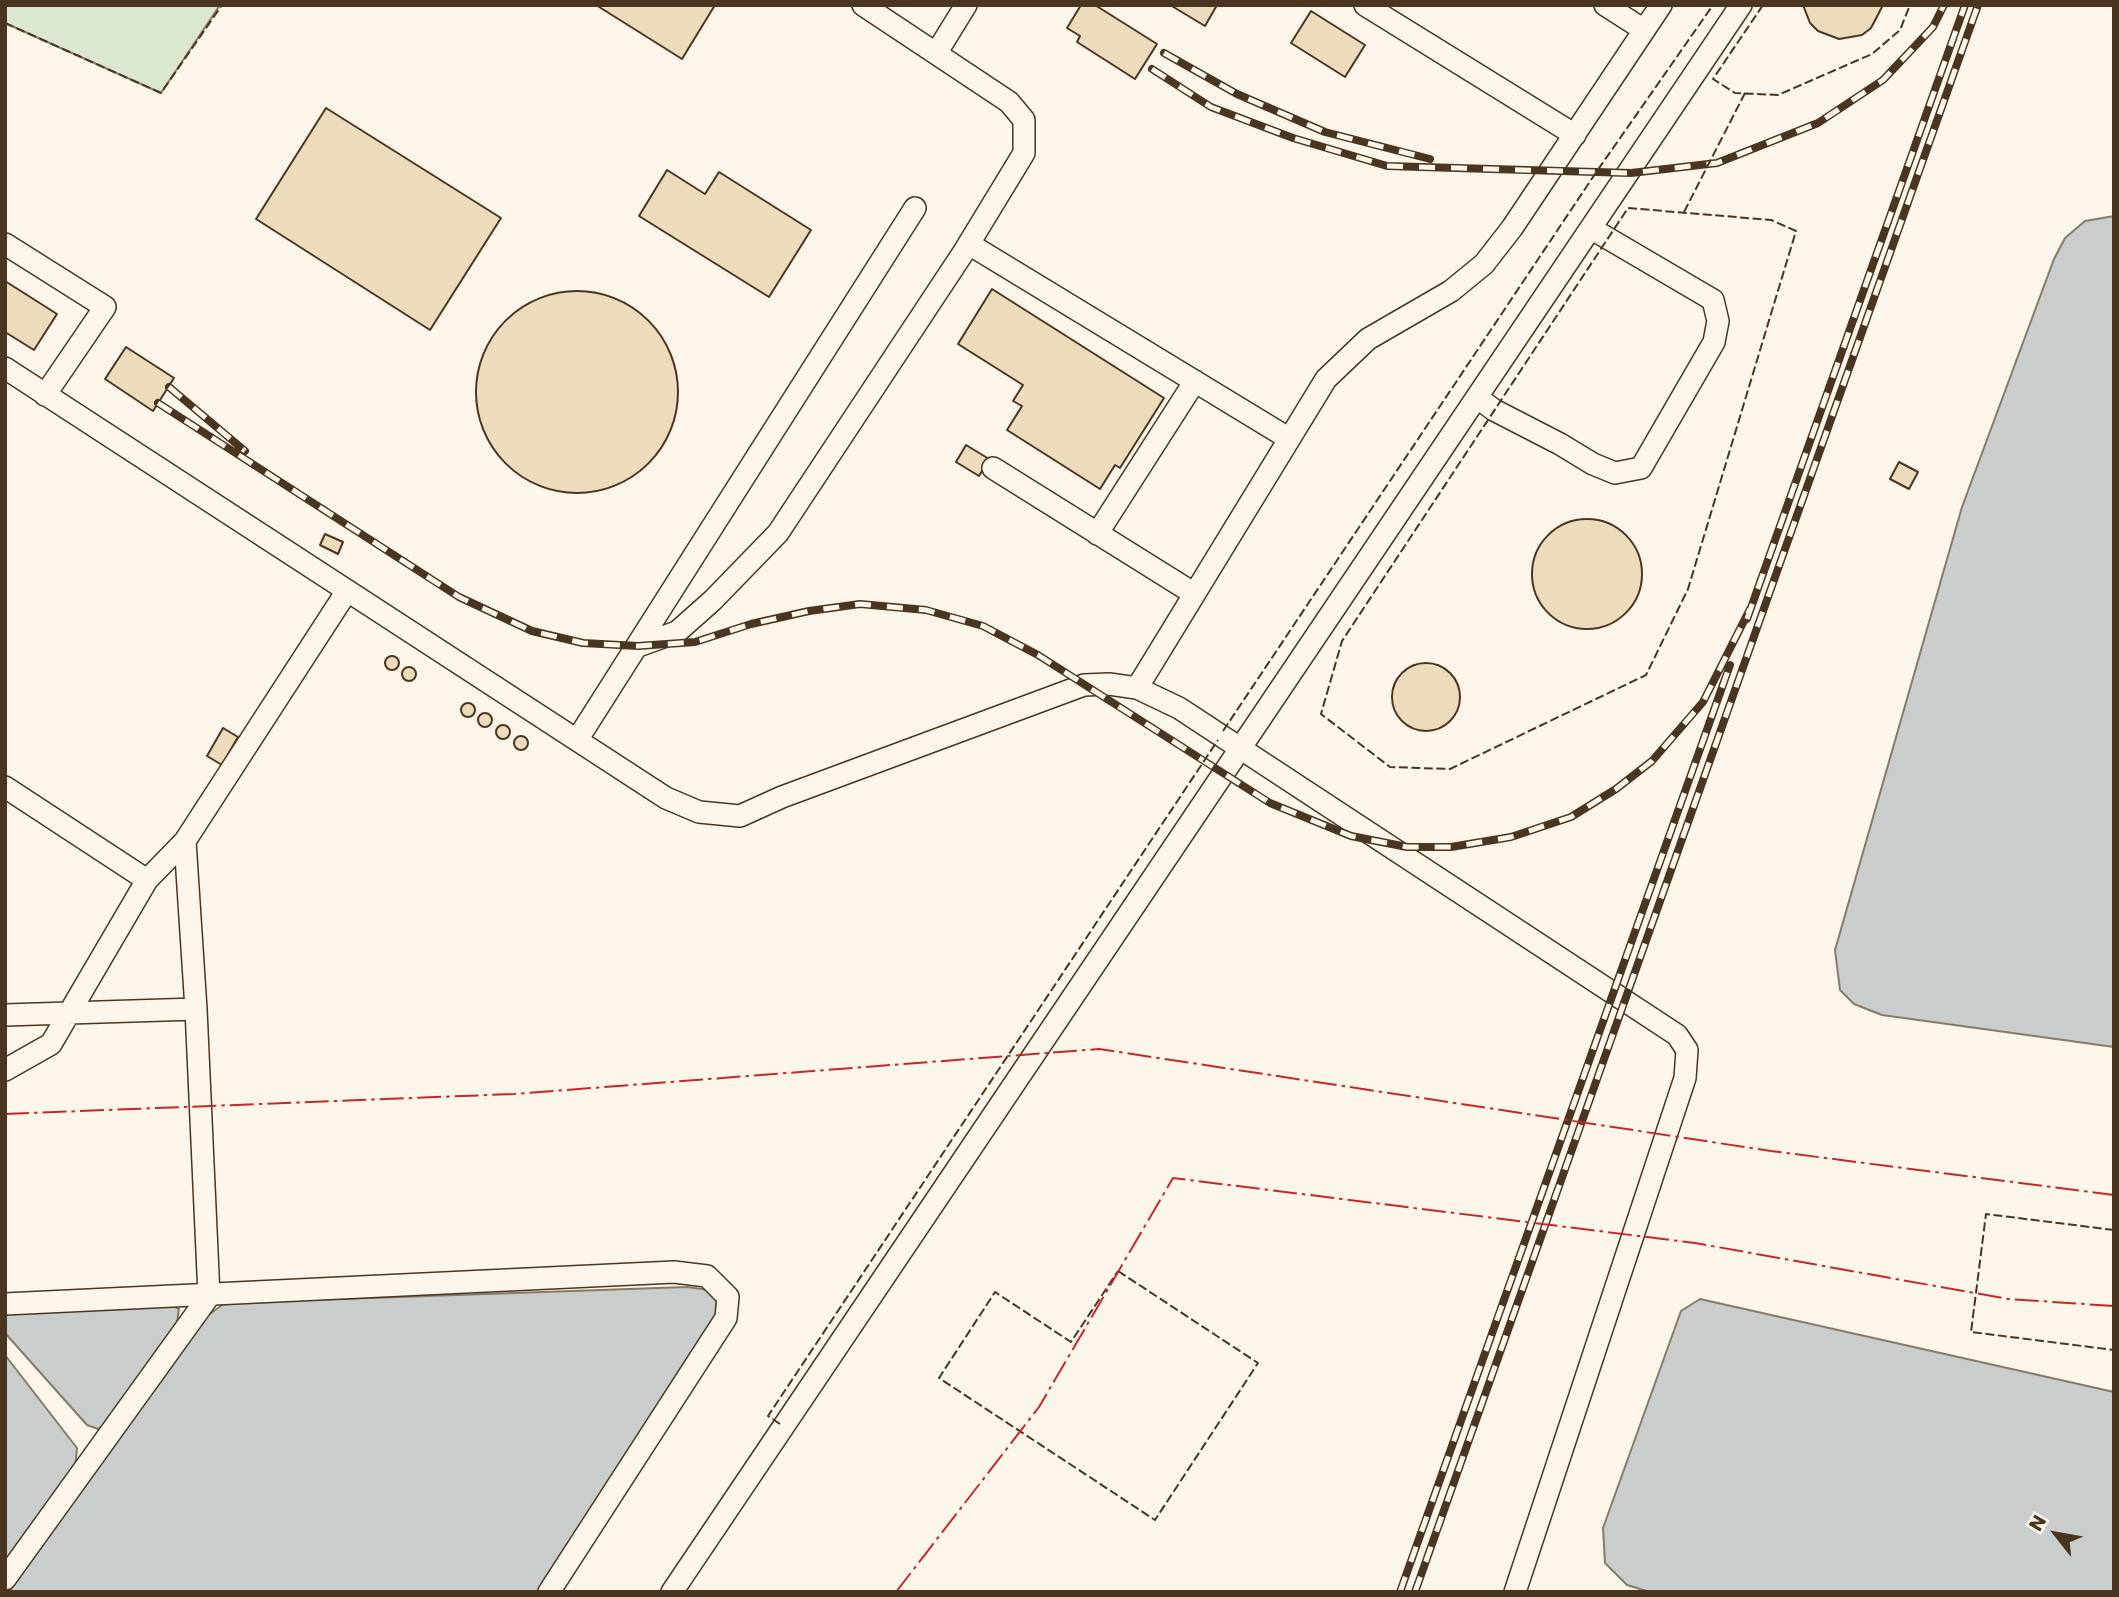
<!DOCTYPE html>
<style>
body{margin:0}
#map{position:relative;width:2119px;height:1597px;overflow:hidden;background:#fbf6e9;font-family:Poppins,sans-serif}
canvas{display:block}
.frame{position:absolute;inset:0;border:7px solid #4a3520;pointer-events:none}
.north{position:absolute;left:2021px;top:1499px;width:70px;height:70px;-webkit-text-stroke:5px #fbf6e9;paint-order:stroke;rotate:301deg;font-size:19px;font-weight:700;line-height:28px;text-align:center;color:#4a3520}
.north::after{content:'';display:block;margin:auto;width:24px;height:32px;background:#4a3520;clip-path:polygon(50% 0,100% 100%,50% 72%,0 100%)}
</style>
<div id="map">
<canvas width="2119" height="1597"></canvas>
<div class="frame"></div>
<div class="north">N</div>
</div>
<script>
const g = document.querySelector('canvas').getContext('2d');
g.lineJoin = 'round';
function paint(path, color) { g.fillStyle = color; g.fill(path, 'evenodd'); }
const poly = rows => new Path2D(rows.map(r => 'M' + r).join(''));
function stroke(path, color, width, dash) { g.strokeStyle = color; g.lineWidth = width; g.lineCap = dash ? 'butt' : 'round'; g.setLineDash(dash || []); g.stroke(path); }
const green = poly([
 [5,5,220,5,161,93,5,23,5,5]
]);
const water = poly([
 [2114,216,2114,1047,1882,1015,1854,1004,1840,990,1835,950,1962,507,2054,259,2065,238,2085,221,2114,216],
 [687,1287,709,1290,719,1305,710,1328,539,1592,9,1592,207,1316,225,1303,687,1287],
 [1700,1299,2114,1392,2114,1592,1650,1592,1627,1585,1605,1563,1603,1528,1681,1311,1700,1299],
 [167,1303,179,1309,176,1329,109,1424,98,1429,87,1425,5,1333,5,1309,167,1303],
 [5,1355,77,1448,75,1470,5,1565,5,1355]
]);
const building = poly([
 [596,5,715,5,682,59,596,5],
 [1081,5,1095,5,1157,44,1135,79,1077,42,1080,36,1067,28,1081,5],
 [1170,5,1217,5,1205,26,1170,5],
 [1803,5,1883,5,1871,28,1862,35,1839,39,1818,31,1810,23,1803,5],
 [1311,11,1365,45,1345,77,1291,43,1311,11],
 [326,108,501,218,430,330,256,219,326,108],
 [667,170,705,194,719,172,811,230,769,297,639,216,667,170],
 [5,281,57,314,34,350,5,332,5,281],
 [992,289,1164,398,1120,468,1115,465,1100,489,1007,430,1022,406,1013,401,1023,385,958,344,992,289],
 '476 392a101 101 0 1 1 202 0a101 101 0 1 1-202 0Z',
 [126,347,174,378,153,411,105,379,126,347],
 [966,445,989,459,979,476,956,462,966,445],
 [1899,462,1918,472,1909,489,1890,479,1899,462],
 '1532 574a55 55 0 1 1 110 0a55 55 0 1 1-110 0Z',
 [325,534,343,542,338,554,320,545,325,534],
 '385 663a7 7 0 1 1 14 0a7 7 0 1 1-14 0Z',
 '1392 697a34 34 0 1 1 68 0a34 34 0 1 1-68 0Z',
 '402 674a7 7 0 1 1 14 0a7 7 0 1 1-14 0Z',
 '461 710a7 7 0 1 1 14 0a7 7 0 1 1-14 0Z',
 '478 720a7 7 0 1 1 14 0a7 7 0 1 1-14 0Z',
 '496 732a7 7 0 1 1 14 0a7 7 0 1 1-14 0Z',
 [223,728,238,737,222,765,207,756,223,728],
 '514 743a7 7 0 1 1 14 0a7 7 0 1 1-14 0Z'
]);
const minor = poly([
 [1365,5,1575,135],
 [1605,5,1644,30],
 [937,52,966,5],
 [5,244,105,307,45,395],
 [969,244,1288,438],
 [5,368,666,798,699,812,740,816,782,797,1084,685,1109,684,1137,688,1179,708,1677,1035,1687,1050,1685,1078,1515,1592],
 [1478,398,1494,410,1560,444,1593,464,1615,473,1641,468,1714,342,1718,321,1713,300,1592,229],
 [993,468,1193,593],
 [1097,534,1195,381],
 [638,646,677,632,713,600,778,533,965,250,1024,153,1024,120,1009,102,863,5],
 [1137,688,1326,379,1368,339,1451,291,1484,264,1512,228,1661,5],
 [577,740,915,208],
 [5,787,147,880,185,841,347,591],
 [5,1015,196,1009],
 [5,1070,51,1044,147,880],
 [5,1304,674,1272,707,1276,728,1297,726,1318,549,1592],
 [5,1579,209,1296,196,1009,185,841],
 [672,1592,1741,5]
]);
const rail = poly([
 [1164,53,1237,94,1325,132,1430,159],
 [1152,69,1211,107,1293,138,1387,166,1631,173,1717,163,1818,123,1883,80,1933,27,1944,5],
 [169,387,245,451],
 [158,403,459,597,532,631,583,643,638,646,695,642,751,624,809,611,860,604,926,610,983,626,1038,655,1270,803,1351,836,1407,847,1451,847,1511,837,1571,817,1616,789,1652,761,1703,702,1750,609],
 [1747,619,1965,5],
 [1400,1592,1730,665],
 [1415,1592,1978,5]
]);
const fence = poly([
 [1763,5,1713,79,1735,93,1778,95,1872,54,1900,30,1910,5],
 [5,23,161,93,222,5],
 [1628,208,1771,220,1796,231,1688,589,1646,675,1450,769,1390,767,1321,714,1342,641,1628,208],
 [1684,212,1745,93],
 [1223,731,1597,171,1713,5],
 [2114,1230,1986,1214,1971,1332,2114,1350],
 [1118,1271,1258,1363,1155,1520,939,1378,995,1292,1071,1342,1118,1271],
 [780,1424,768,1416,1218,740]
]);
const power = poly([
 [5,1114,514,1094,1099,1049,1771,1151,2114,1195],
 [896,1592,1039,1407,1173,1178,1695,1243,2008,1299,2114,1306]
]);
paint(green, '#dce7d0');
stroke(green, '#887966', 2);
paint(water, '#c9cecd');
stroke(water, '#887966', 2);
paint(building, '#ecdcbc');
stroke(building, '#4a3520', 2);
stroke(minor, '#4a3520', 24);
stroke(minor, '#fbf6e9', 21);
stroke(rail, '#4a3520', 8);
stroke(rail, '#fbf6e9', 5, [16]);
stroke(fence, '#4a3520', 2, [9, 3.5]);
stroke(power, '#c62828', 2, [24, 5, 3.5, 5]);
</script>
